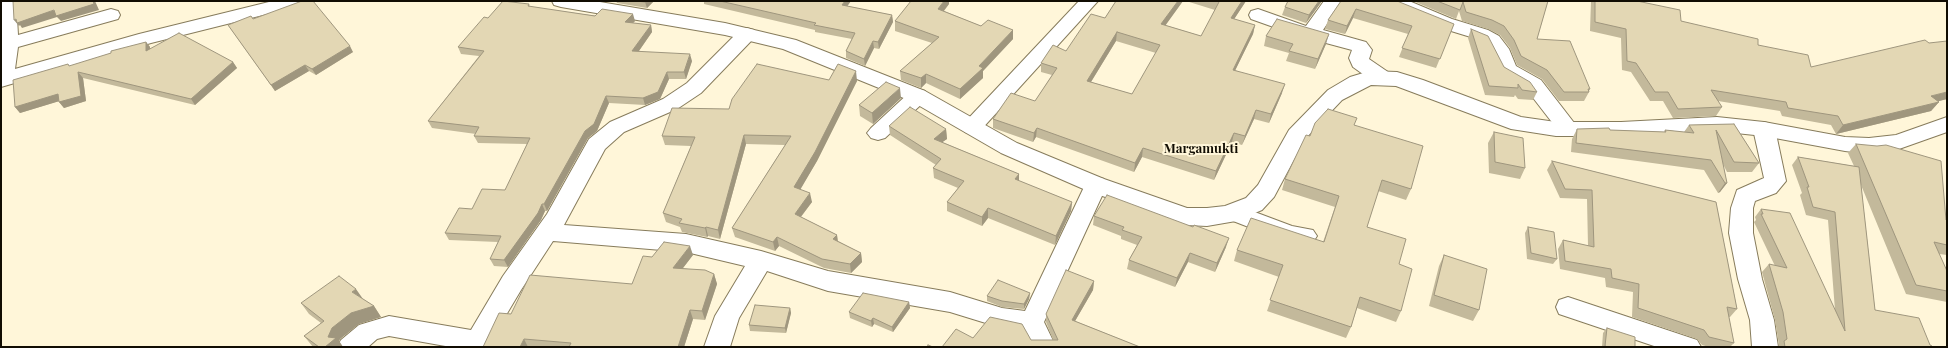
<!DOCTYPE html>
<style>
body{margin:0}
#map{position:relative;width:1948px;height:348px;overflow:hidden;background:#fff6d9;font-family:"Playfair Display",serif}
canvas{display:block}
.frame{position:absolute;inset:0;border:2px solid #110d03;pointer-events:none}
</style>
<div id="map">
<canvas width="1948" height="348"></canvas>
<div class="frame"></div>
</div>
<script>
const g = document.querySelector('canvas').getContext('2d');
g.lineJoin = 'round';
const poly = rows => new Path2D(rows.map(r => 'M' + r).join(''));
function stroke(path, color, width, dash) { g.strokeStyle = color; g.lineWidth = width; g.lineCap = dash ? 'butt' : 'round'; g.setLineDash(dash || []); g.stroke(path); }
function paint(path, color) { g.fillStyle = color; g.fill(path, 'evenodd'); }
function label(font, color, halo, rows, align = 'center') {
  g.font = font + ' "Playfair Display",serif'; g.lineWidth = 4; g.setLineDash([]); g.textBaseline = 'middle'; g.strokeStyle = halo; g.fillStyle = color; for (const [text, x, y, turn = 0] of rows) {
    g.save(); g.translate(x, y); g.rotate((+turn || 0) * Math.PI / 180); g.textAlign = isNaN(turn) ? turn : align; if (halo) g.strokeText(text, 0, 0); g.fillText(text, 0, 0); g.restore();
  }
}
const street = poly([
 [1,1,16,1,18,35,111,9,118,11,120,15,118,19,18,47,15,69,139,34,273,1,305,1,303,5,151,43,1,87,1,1],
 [1079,1,1098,1,979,132,972,134,965,132,961,127,965,122,1079,1],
 [1324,1,1342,1,1323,30,1366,42,1372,50,1369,59,1388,72,1391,77,1388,82,1381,84,1374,82,1353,67,1349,58,1352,50,1296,35,1251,19,1249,15,1251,11,1258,9,1306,26,1324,1],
 [1384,1,1409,1,1452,19,1488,30,1499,36,1509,49,1516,66,1541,80,1575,124,1579,129,1575,134,1568,136,1561,134,1527,90,1501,75,1485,44,1474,38,1438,27,1386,5,1384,1],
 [747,28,754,30,757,34,754,38,701,93,677,109,624,132,605,149,564,225,686,234,761,251,828,271,950,292,1002,308,1025,311,1085,185,1088,179,1096,177,1104,179,1107,185,1044,322,1056,347,1030,347,1023,331,1002,328,950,312,828,291,767,271,739,318,730,347,704,347,715,316,745,266,686,252,553,241,521,290,487,347,451,347,389,336,377,339,368,347,337,347,341,340,359,325,389,316,471,330,503,276,547,214,589,139,610,122,663,99,687,83,740,30,747,28],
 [918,89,925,91,928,96,925,101,885,138,878,140,871,138,867,133,871,128,911,91,918,89],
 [1764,122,1771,124,1775,129,1786,181,1776,193,1755,201,1753,208,1753,233,1762,279,1774,320,1778,347,1752,347,1750,320,1738,279,1729,233,1731,208,1737,190,1764,178,1753,129,1757,124,1764,122],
 [1236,205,1292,226,1313,230,1317,236,1313,242,1305,245,1282,240,1228,219,1225,213,1228,207,1236,205],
 [1568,297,1697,340,1701,347,1657,347,1559,314,1556,307,1559,300,1568,297]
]);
const secondary = poly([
 [552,1,594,1,725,23,796,40,925,91,1017,143,1104,179,1187,208,1207,208,1225,206,1246,198,1258,185,1289,130,1328,90,1350,77,1370,71,1397,72,1423,80,1521,117,1556,122,1621,122,1717,117,1764,122,1845,137,1869,138,1896,135,1947,117,1947,132,1899,149,1869,154,1845,151,1764,136,1717,131,1621,136,1556,136,1511,129,1396,86,1371,85,1342,100,1305,139,1274,197,1262,210,1236,221,1207,226,1186,225,1088,191,1001,153,911,101,783,49,725,35,561,7,554,5,552,1]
]);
const wall = poly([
 [616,1,654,1,647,8,617,3],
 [704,1,851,1,847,6,892,15,893,22,879,49,874,48,865,66,846,58,846,51,852,39,815,32,815,30,704,4],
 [1116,1,1183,1,1165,25,1201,36,1215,10,1186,1,1246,1,1234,19,1255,25,1253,34,1235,70,1282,93,1269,123,1254,119,1242,145,1232,142,1214,180,1142,157,1134,172,1036,137,1033,142,993,128,993,119,1035,101,1052,75,1041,72,1041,63,1066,51,1105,18],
 [1116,41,1156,53,1132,94,1091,82],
 [1322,1,1306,23,1282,15,1285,7],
 [1341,1,1454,24,1436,68,1399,57,1408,34,1353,18,1345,34,1325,29,1328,20],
 [1413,1,1548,1,1537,39,1590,89,1589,91,1589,92,1584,101,1559,101,1542,79,1517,65,1510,48,1500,35,1488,29,1462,21,1459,11,1456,19],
 [1591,1,1637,1,1681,21,1758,45,1811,67,1947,99,1938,101,1939,102,1931,111,1836,134,1831,125,1782,116,1780,111,1718,101,1722,107,1716,116,1673,118,1663,101,1650,101,1631,72,1622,70,1621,38,1590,31],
 [529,4,530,7,635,21,633,23,651,25,652,32,639,51,692,61,686,79,669,79,660,99,645,105,609,103,597,131,588,138,547,211,545,211,541,220,508,267,494,266,490,259,498,242,449,240,445,233,472,209,505,190,527,144,478,143,474,136,476,134,432,128,428,121,479,56,461,54,458,47],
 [949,4,944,11,1013,39,983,71,983,78,960,99,926,83,921,88,901,80,900,71,932,43,895,31,895,21],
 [253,19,353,52,316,75,309,71,275,91,228,25],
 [1471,29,1504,67,1537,92,1533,100,1518,99,1515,95,1514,97,1485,95,1468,38],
 [1266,36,1326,44,1315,69,1286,61,1289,53,1264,46],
 [146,42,150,47,150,49,233,62,237,68,195,105,83,78,86,101,64,108,59,102,59,101,20,113,15,107,111,53],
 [829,80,857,81,817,161,800,189,812,202,801,217,837,235,838,241,861,253,862,262,851,273,824,268,779,246,775,251,735,237,732,228,785,145,746,144,720,239,708,236,707,237,682,232,680,227,666,222,663,213,691,146,665,145,662,136,729,109],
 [901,98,873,124,860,116,859,105],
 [1734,124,1759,163,1752,172,1727,172,1723,164,1727,183,1720,192,1718,193,1704,170,1571,152,1572,139,1577,129,1664,132,1665,130,1684,132,1689,125],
 [1354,125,1411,189,1406,200,1378,191,1367,227,1399,264,1401,311,1396,322,1357,308,1351,327,1346,338,1267,311,1279,277,1234,261,1237,250,1323,242,1335,207,1282,190,1285,179,1310,136],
 [889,126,946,129,947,139,942,142,1019,174,1019,181,1072,202,1071,211,1055,245,988,218,982,226,947,211,947,202,958,188,934,178,933,168,936,165,890,135],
 [1494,132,1525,168,1520,179,1489,173,1488,143],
 [1856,144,1947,220,1947,255,1939,254,1947,271,1947,302,1906,294,1861,185,1875,310,1932,347,1778,347,1779,345,1775,320,1762,272,1769,264,1775,266,1754,222,1756,220,1755,217,1761,209,1835,310,1828,220,1806,215,1800,195,1802,193,1792,165,1798,157,1854,166,1848,153],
 [1552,161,1716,202,1737,309,1730,317,1729,317,1734,343,1730,347,1709,347,1702,345,1697,339,1632,317,1633,292,1606,287,1605,278,1560,269,1558,249,1563,240,1588,246,1587,199,1560,198,1547,170],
 [1094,216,1226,247,1215,272,1188,262,1175,287,1127,269,1129,260,1137,245,1121,239,1121,236,1093,225],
 [1528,227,1557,259,1553,264,1527,259,1525,233],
 [693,255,683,268,714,274,717,284,705,320,693,319,684,347,483,347,511,314,632,284,652,257],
 [1444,255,1479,310,1473,321,1429,306,1439,266],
 [1094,281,1093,290,1075,321,1140,347,973,338,1031,340,1053,340,1046,322,1046,314],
 [1030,293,1029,299,1024,309,1002,307,987,301,987,296],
 [363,299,374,306,381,317,359,324,340,339,339,341,343,347,313,347,304,336,321,323,309,314,301,303],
 [909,302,910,308,893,332,874,324,872,327,850,318,849,312],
 [790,308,791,313,786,333,750,331,749,325],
 [1607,328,1635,347,1602,347,1603,333]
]);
const shadedWall = poly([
 [93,1,95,1,99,10,61,21,57,17,22,28,20,25,19,26,14,20],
 [646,1,654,1,647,8,645,2],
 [845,1,851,1,843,12,842,5],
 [944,1,949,1,949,4,938,18,938,9],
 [1178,1,1183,1,1160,33,1161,24],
 [1242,1,1246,1,1229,27,1231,18],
 [1319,1,1322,1,1306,23,1309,15],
 [1356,9,1353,18,1345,34,1347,26],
 [633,14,635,21,627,29,625,22],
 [892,15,893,22,879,49,878,42],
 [651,25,652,32,634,58,632,51],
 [1255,25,1253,34,1231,79,1233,70],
 [1013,30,1013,39,983,71,983,78,960,99,960,89,979,66],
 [1117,32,1116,41,1086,90,1087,81],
 [1329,34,1326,44,1315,69,1318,59],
 [873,41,874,48,865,66,864,59],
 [146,42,150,47,150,57,146,51],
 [350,46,353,52,316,75,312,69],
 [690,54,692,61,686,79,684,72],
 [233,62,237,68,195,105,191,99],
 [305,65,309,71,275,91,271,85],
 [856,71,857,81,817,161,796,197,794,187],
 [78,72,83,78,86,101,64,108,59,102],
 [667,72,669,79,660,99,645,105,643,98],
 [926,74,926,83,921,88,921,78],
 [1285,84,1282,93,1269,123,1271,114],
 [900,88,901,98,873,124,872,113],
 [1947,92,1947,99,1924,105,1931,96],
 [58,94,63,100,20,113,15,107],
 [606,96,609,103,597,131,588,138,547,211,544,204,585,131],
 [1939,102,1931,111,1836,134,1843,125],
 [1256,110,1254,119,1242,145,1245,136],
 [1037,128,1036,137,1033,142,1034,133],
 [946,129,947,139,934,148,934,139],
 [1234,133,1232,142,1214,180,1216,171],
 [744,135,746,144,720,239,718,230],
 [1143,148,1142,157,1134,172,1135,163],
 [1019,174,1019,183,1015,179],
 [1725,183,1727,183,1720,192,1718,193],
 [810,193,812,202,796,223,795,214],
 [1072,202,1071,211,1055,245,1056,236],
 [542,204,545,211,541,220,508,267,504,260],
 [988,208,988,218,982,226,982,217],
 [706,227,708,236,707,237,705,228],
 [837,235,838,245,833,239],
 [777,237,779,246,775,251,773,242],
 [1229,238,1226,247,1215,272,1217,263],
 [690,246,693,255,676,277,673,268],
 [861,253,862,262,851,273,850,264],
 [1190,253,1188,262,1175,287,1177,278],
 [714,274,717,284,705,320,702,311],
 [1094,281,1093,290,1071,328,1072,320],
 [356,289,363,299,352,292],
 [1030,293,1029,299,1024,309,1024,304],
 [909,302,910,308,893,332,892,327],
 [374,306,381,317,359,324,340,339,339,341,343,347,325,347,328,337,332,328,351,313],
 [790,308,791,313,786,333,785,328],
 [690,310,693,319,684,347,678,347],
 [873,318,874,324,872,327,871,321],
 [524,339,528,347,520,347]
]);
const building = poly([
 [13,1,93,1,94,4,56,16,54,10,17,23,16,19,14,20,13,1],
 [302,1,313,1,350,46,312,69,305,65,271,85,228,25,251,16,253,19,302,1],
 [503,1,529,4,528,6,595,16,602,9,633,14,625,22,651,25,632,51,690,54,684,72,667,72,658,92,643,98,606,96,594,124,585,131,544,204,542,204,538,213,504,260,490,259,501,236,445,233,459,208,472,209,482,189,505,190,530,138,474,136,479,127,428,121,484,51,458,47,484,17,488,18,503,1],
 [636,1,646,1,645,2,636,1],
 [720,1,845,1,842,5,892,15,878,42,873,41,864,59,846,51,855,33,814,25,816,23,720,1],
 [911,1,944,1,938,9,981,26,988,20,1013,30,979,66,983,68,960,89,926,74,921,78,900,71,939,37,895,21,911,1],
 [1116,1,1178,1,1161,24,1201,36,1219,2,1217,1,1242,1,1231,18,1255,25,1233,70,1285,84,1271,114,1256,110,1245,136,1234,133,1216,171,1143,148,1135,163,1037,128,1034,133,993,119,1011,93,1035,101,1057,68,1041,63,1053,45,1066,51,1091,14,1105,18,1116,1],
 [1117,32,1160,45,1132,94,1087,81,1117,32],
 [1288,1,1319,1,1309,15,1285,7,1288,1],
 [1341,1,1397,1,1454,24,1440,59,1402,48,1412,26,1356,9,1347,26,1328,20,1341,1],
 [1437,1,1548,1,1537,39,1570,41,1590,89,1588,89,1589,92,1564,92,1547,70,1521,56,1514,40,1504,26,1492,20,1466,12,1463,2,1460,10,1437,1],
 [1595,1,1637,1,1680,10,1681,21,1758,39,1758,45,1808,55,1811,67,1925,40,1929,43,1947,41,1947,92,1931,96,1939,102,1843,125,1838,116,1788,108,1786,102,1711,90,1722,107,1678,109,1668,92,1655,92,1636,63,1627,61,1626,29,1595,22,1595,1],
 [1277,19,1329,34,1318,59,1289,51,1293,44,1266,36,1277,19],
 [1471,29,1488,36,1504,67,1530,82,1537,92,1522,90,1518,84,1518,88,1489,86,1471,29],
 [179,33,233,62,191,99,78,72,81,96,59,102,58,94,15,107,13,80,68,64,69,66,111,53,111,51,146,42,146,51,179,33],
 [757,64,829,80,838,64,856,71,815,152,794,187,810,193,795,214,837,235,833,239,861,253,850,264,822,259,777,237,773,242,732,228,791,136,744,135,718,230,706,227,705,228,679,223,682,219,663,213,695,137,662,136,672,108,729,109,732,99,757,64],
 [886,82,900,88,872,113,859,105,886,82],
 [910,107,946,129,934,139,1019,174,1015,179,1072,202,1056,236,988,208,982,217,947,202,964,181,933,168,941,159,889,126,910,107],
 [1328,109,1357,118,1354,125,1423,146,1411,189,1382,180,1367,227,1406,239,1399,264,1412,269,1401,311,1360,297,1351,327,1270,300,1283,265,1237,250,1251,218,1324,242,1339,196,1285,179,1306,135,1310,136,1315,123,1328,109],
 [1734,124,1759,163,1734,162,1716,130,1727,183,1725,183,1711,160,1576,143,1577,129,1609,128,1610,130,1666,132,1665,130,1694,133,1689,125,1734,124],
 [1494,132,1523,138,1525,168,1495,162,1494,132],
 [1856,144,1877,146,1886,145,1941,161,1946,220,1947,220,1947,245,1934,242,1947,271,1947,291,1916,285,1856,144],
 [1798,157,1859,167,1875,310,1919,318,1930,345,1932,346,1932,347,1785,347,1784,341,1787,339,1783,312,1769,264,1787,268,1761,214,1763,214,1761,209,1790,213,1845,331,1835,212,1813,207,1807,187,1809,187,1798,157],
 [1552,161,1716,202,1737,309,1727,307,1734,343,1709,337,1704,330,1638,308,1639,284,1612,278,1611,269,1565,261,1563,240,1594,247,1592,190,1565,189,1552,161],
 [1107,195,1193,227,1194,225,1229,238,1217,263,1190,253,1177,278,1129,260,1142,237,1122,230,1124,227,1094,216,1107,195],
 [1528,227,1554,232,1557,259,1531,253,1528,227],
 [664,242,690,246,673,268,705,270,714,274,702,311,690,310,678,347,569,347,571,343,524,339,520,347,483,347,499,313,511,314,530,275,632,284,643,256,652,257,664,242],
 [1444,255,1487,269,1479,310,1434,295,1444,255],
 [1066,270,1094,281,1072,320,1140,347,942,347,956,329,973,338,990,317,1022,324,1031,340,1058,340,1046,314,1066,270],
 [339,276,356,289,352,292,374,306,351,313,332,328,328,337,336,338,325,347,319,347,304,336,324,321,301,303,339,276],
 [998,280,1030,293,1024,304,1002,301,987,296,998,280],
 [863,293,909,302,892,327,873,318,871,321,849,312,863,293],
 [755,305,790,308,785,328,749,325,755,305],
 [1607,328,1635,337,1635,347,1608,347,1605,346,1607,328],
 [928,345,933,347,927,347,928,345]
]);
const quarterNames = [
 ["Margamukti",1201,149]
];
stroke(street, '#877c5c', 2);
stroke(secondary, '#877c5c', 2);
paint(street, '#fff');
paint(secondary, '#fff');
paint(wall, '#c3b99b');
paint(shadedWall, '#9f967e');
paint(building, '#e3d7b4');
stroke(building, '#9f967e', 1);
label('bold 13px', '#110d03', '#fff6d9', quarterNames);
</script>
